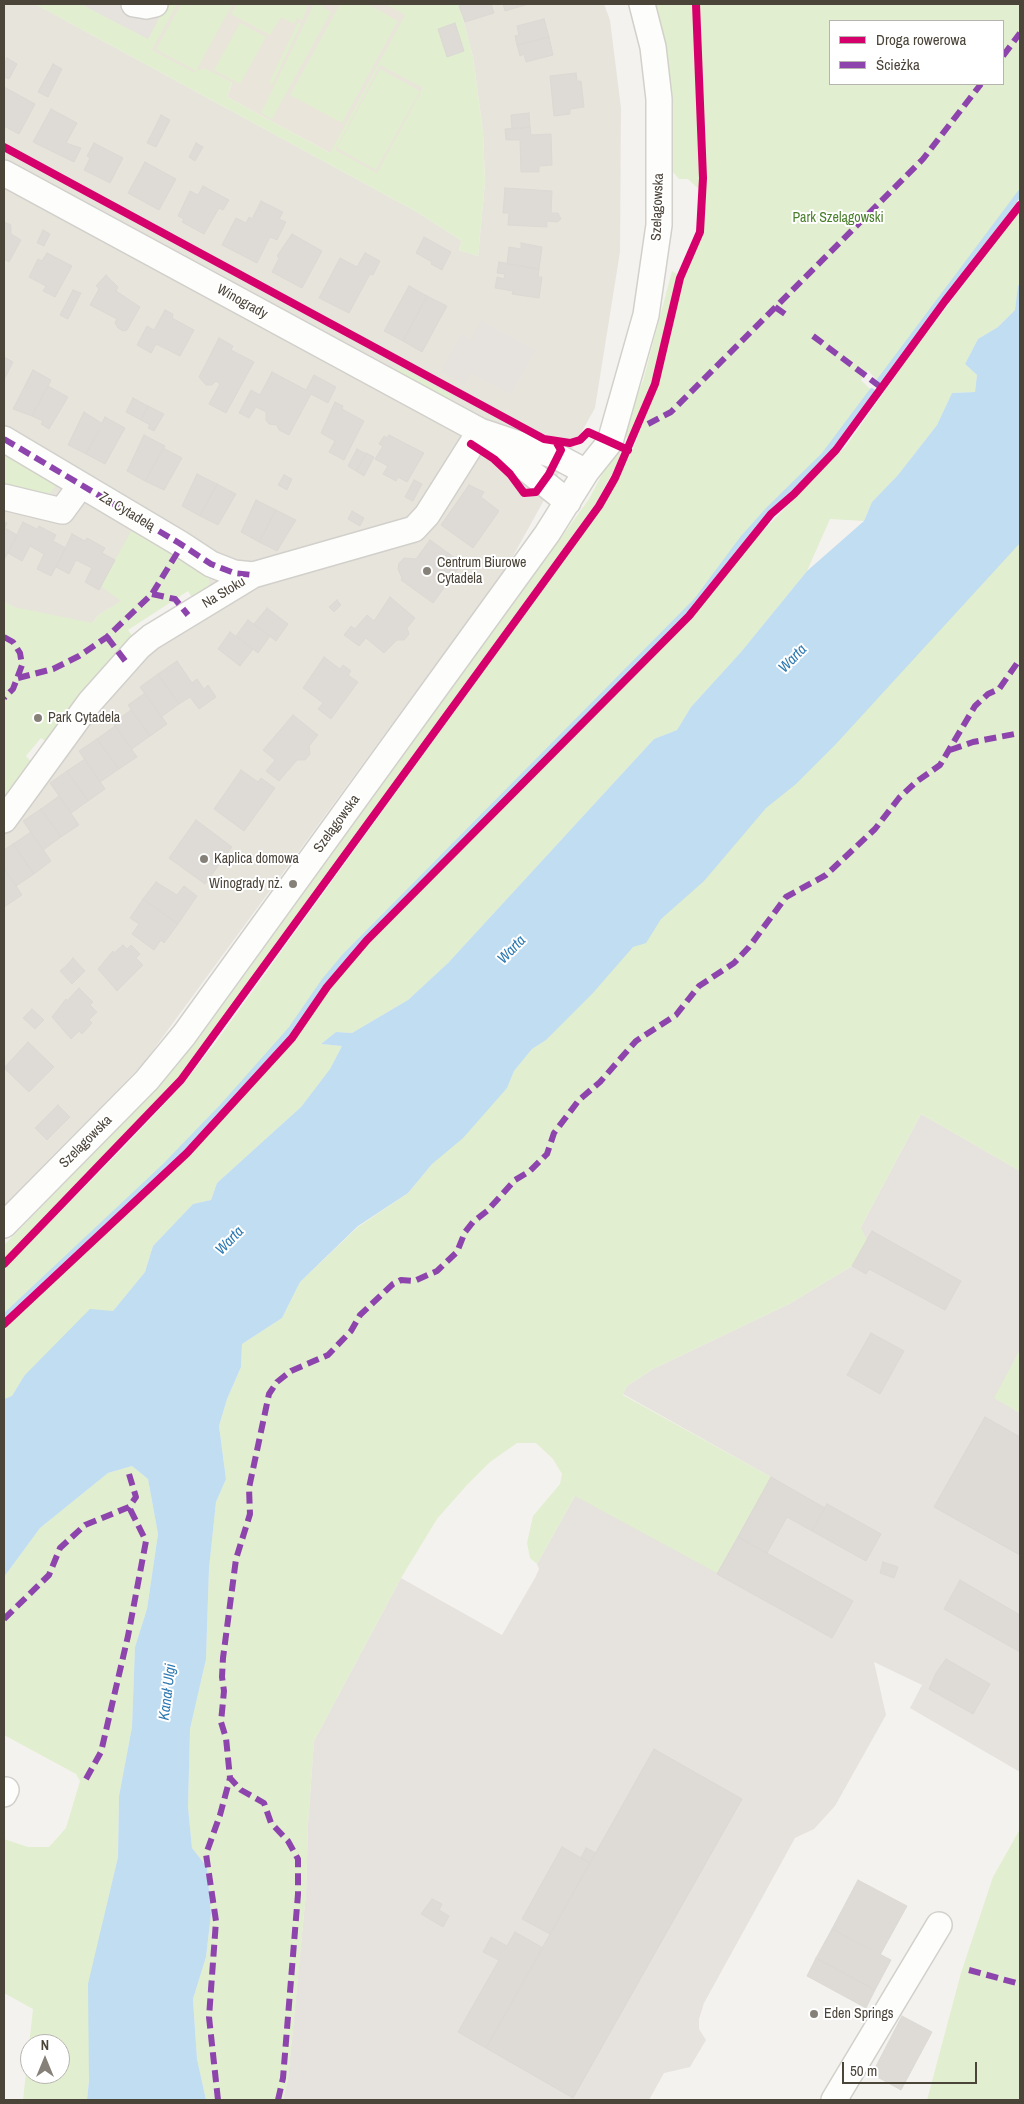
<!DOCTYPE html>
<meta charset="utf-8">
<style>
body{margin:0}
#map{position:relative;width:1024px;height:2104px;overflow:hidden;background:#f4f2ee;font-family:"Archivo Narrow",sans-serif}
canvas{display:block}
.frame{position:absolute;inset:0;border:5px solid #4b4439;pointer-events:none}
.legend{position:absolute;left:829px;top:20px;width:175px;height:65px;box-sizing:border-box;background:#fff;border:1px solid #b7b4b0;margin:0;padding:6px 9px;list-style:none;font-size:15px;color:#4b4439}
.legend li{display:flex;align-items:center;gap:10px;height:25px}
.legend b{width:25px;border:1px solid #b7b4b0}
.north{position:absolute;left:20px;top:2034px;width:50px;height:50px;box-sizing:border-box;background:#fff;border:1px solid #b7b4b0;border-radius:50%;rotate:0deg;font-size:14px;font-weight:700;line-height:20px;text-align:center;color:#4b4439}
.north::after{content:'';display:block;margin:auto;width:18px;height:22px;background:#868178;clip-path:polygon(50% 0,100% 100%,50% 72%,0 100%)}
.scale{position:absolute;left:842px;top:2062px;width:135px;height:22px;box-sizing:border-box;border:2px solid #4b4439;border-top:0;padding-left:6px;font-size:15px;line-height:18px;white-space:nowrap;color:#4b4439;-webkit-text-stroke:4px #fff;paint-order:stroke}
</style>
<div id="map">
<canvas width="1024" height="2104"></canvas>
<div class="frame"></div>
<ul class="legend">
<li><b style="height:6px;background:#d6006c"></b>Droga rowerowa</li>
<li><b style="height:6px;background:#8e44ad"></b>Ścieżka</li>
</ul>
<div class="north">N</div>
<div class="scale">50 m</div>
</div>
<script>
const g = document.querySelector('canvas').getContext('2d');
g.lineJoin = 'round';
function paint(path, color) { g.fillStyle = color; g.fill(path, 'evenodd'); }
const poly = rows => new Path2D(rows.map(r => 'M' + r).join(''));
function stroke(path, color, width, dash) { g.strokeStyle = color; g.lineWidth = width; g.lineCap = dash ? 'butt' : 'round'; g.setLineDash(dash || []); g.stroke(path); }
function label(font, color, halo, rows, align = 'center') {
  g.font = font + ' "Archivo Narrow",sans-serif'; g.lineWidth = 4; g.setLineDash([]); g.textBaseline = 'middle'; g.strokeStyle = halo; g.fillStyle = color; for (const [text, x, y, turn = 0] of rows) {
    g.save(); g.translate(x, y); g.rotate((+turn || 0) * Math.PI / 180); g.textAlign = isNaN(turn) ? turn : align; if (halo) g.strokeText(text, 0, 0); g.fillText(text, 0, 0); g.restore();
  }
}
const residential = poly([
 [4,4,37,5,417,212,462,241,459,250,478,256,485,182,483,132,473,57,459,4,604,4,610,20,621,108,620,252,595,408,507,567,143,1064,4,1205,4,816,141,655,209,588,209,577,122,601,100,614,76,641,4,602]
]);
const industrial = poly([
 [921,1114,1020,1171,1020,1350,995,1398,1020,1413,1020,1772,910,1708,922,1685,874,1662,886,1715,835,1806,814,1829,795,1838,704,2003,699,2019,699,2029,706,2040,690,2067,664,2073,649,2100,283,2100,288,2079,306,1893,308,1824,314,1741,401,1578,502,1635,536,1576,539,1569,537,1564,575,1496,771,1477,623,1394,627,1386,653,1369,789,1304,852,1266,861,1227]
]);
const education = poly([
 [35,4,432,4,438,41,391,186,227,97,232,83,188,75,106,42]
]);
const green = poly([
 [81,4,148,39,166,4,177,4,152,50,193,72,204,68,232,82,227,97,330,153,405,15,386,4,459,4,473,57,483,132,485,182,478,256,459,250,462,241,417,212,37,5],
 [380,65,423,88,377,173,335,150],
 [181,4,232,5,196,71,156,49],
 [237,4,304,4,308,6,302,21,297,18,294,24,281,17,270,35,231,14],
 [314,4,324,4,323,8,331,12,272,119,261,113],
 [340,4,367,4,398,21,342,123,290,95],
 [656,4,1020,4,1020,197,882,382,879,383,868,370,861,380,874,393,839,442,748,534,755,539,846,446,914,350,1020,210,1020,283,1018,286,1015,310,998,327,978,339,965,364,977,375,975,392,952,393,937,425,898,475,872,502,864,521,830,519,807,571,741,652,691,707,677,730,654,739,448,963,408,1000,352,1033,336,1032,321,1044,342,1046,330,1069,301,1107,217,1183,211,1200,193,1204,153,1246,145,1272,113,1311,24,1376,12,1396,4,1399,4,1269,125,1146,184,1083,213,1046,602,507,633,449,661,375,684,276,701,240,705,211,705,195,688,179,679,179,673,172,671,87,664,36],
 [830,21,1003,21,1003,84,830,84],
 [298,22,301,24,272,85,269,83],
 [240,23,266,37,240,84,214,70],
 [380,69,420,91,376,170,337,148],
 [672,271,677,274,654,374,630,437,628,438,621,435,643,381],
 [399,367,451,395,449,400,397,372],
 [4,448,57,484,46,499,4,489],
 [615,450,622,455,596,503,208,1041,179,1078,119,1141,4,1259,4,1245,161,1085,200,1037,589,499],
 [1020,522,1020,1171,921,1114,861,1227,867,1240,852,1266,789,1304,653,1369,627,1386,623,1395,771,1477,717,1573,575,1496,537,1564,530,1558,527,1543,533,1516,560,1484,562,1474,553,1459,536,1443,517,1443,490,1462,466,1486,437,1519,401,1578,314,1741,308,1824,306,1893,288,2079,283,2100,206,2100,197,2059,193,1999,206,1957,211,1914,207,1867,192,1848,188,1807,190,1729,206,1659,209,1567,216,1502,226,1479,219,1426,227,1399,241,1367,242,1344,282,1318,300,1282,358,1227,408,1193,432,1164,507,1088,514,1071,532,1049,546,1040],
 [135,524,205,571,209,577,209,588,196,604,188,591,128,630,137,642,51,745,41,738,26,756,35,766,4,811,4,602,14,607,92,623,100,614,121,601,101,586],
 [1020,1350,1020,1413,994,1398],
 [132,1466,148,1479,158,1534,147,1609,135,1647,132,1727,119,1796,118,1857,103,1921,87,2100,23,2100,33,2009,4,1993,4,1839,28,1847,49,1847,66,1828,80,1781,76,1774,4,1735,4,1577,40,1528,108,1473],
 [30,2044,60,2044,60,2074,30,2074],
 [1020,1829,1020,2100,927,2100,961,1973,993,1877]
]);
const parking = poly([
 [81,4,166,4,148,39],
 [481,321,535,350,511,394,471,373,464,384,441,371,461,334,471,340]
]);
const water = poly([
 [1020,283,1020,543,835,745,796,784,766,808,704,881,661,919,646,943,633,947,592,994,546,1040,532,1049,514,1071,507,1088,463,1138,432,1164,408,1193,358,1226,300,1282,282,1318,242,1344,241,1367,227,1399,219,1426,226,1479,216,1502,209,1568,206,1659,190,1729,188,1807,192,1848,207,1867,211,1914,206,1957,193,1999,197,2059,206,2100,87,2100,89,2080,88,1984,118,1857,119,1796,132,1727,135,1647,147,1609,158,1534,148,1479,132,1466,108,1473,40,1528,4,1577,4,1399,12,1396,24,1376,90,1309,113,1311,145,1272,153,1246,193,1204,211,1200,217,1183,301,1107,330,1069,342,1046,321,1044,336,1032,352,1033,408,1000,448,963,654,739,677,730,691,707,741,652,807,571,864,521,872,502,898,475,937,425,952,393,975,392,977,375,965,364,978,339,998,327,1015,310,1018,286]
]);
const stream = poly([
 [880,380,1020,193],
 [4,1317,166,1165,221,1108,291,1029,324,981,344,957,697,600,743,538,767,511,824,455,872,391]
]);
const building = poly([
 [465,4,491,4,494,13,465,22,459,6,465,4],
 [503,4,529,4,505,11,503,4],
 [544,19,549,37,517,45,515,36,519,35,517,26,544,19],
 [455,23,464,51,447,57,438,29,455,23],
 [549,37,553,55,526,62,524,54,520,56,517,45,549,37],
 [7,58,17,64,9,79,4,77,4,64,7,58],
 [53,64,62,69,48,97,38,92,53,64],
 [576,73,577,81,581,81,584,107,570,109,570,114,554,116,550,76,576,73],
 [4,87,35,104,19,134,4,126,4,87],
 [51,109,77,123,66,143,81,148,74,162,33,142,51,109],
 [529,113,530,127,512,129,511,115,529,113],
 [161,115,170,120,156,147,147,143,161,115],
 [530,127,531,135,551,134,552,165,539,166,539,172,521,172,520,140,506,140,505,129,530,127],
 [94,143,123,158,110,183,84,170,90,158,87,156,94,143],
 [196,143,203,147,195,161,189,157,196,143],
 [145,162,176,179,159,210,128,193,145,162],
 [203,186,229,200,223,210,219,208,204,234,182,222,184,219,178,216,190,191,198,195,203,186],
 [505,188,552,191,551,213,558,213,561,219,557,222,547,221,547,227,508,225,509,213,503,213,505,188],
 [261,201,283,212,279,219,286,222,277,240,270,237,257,263,222,245,236,218,246,223,249,217,252,219,261,201],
 [4,222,11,225,11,234,21,240,9,262,4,259,4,222],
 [43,230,50,234,44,246,37,243,43,230],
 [292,234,322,251,302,288,272,272,279,258,277,256,292,234],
 [424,237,451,252,442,270,431,264,432,262,416,253,424,237],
 [521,243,542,247,539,269,507,264,509,247,521,249,521,243],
 [47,253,72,266,55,297,43,291,46,286,29,277,38,259,42,261,47,253],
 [365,253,380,261,373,275,370,274,349,313,319,298,340,258,357,267,365,253],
 [499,262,539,269,538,277,542,277,539,298,512,294,513,291,495,288,497,277,504,279,505,274,497,273,499,262],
 [106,275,118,287,116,291,140,307,127,330,123,331,118,328,115,323,117,319,90,305,99,289,96,286,106,275],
 [409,286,427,296,403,341,384,331,409,286],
 [73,290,81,293,68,319,60,315,73,290],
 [427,296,447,306,422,352,403,341,427,296],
 [165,310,173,314,172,318,194,330,180,356,156,344,151,353,137,345,147,326,154,330,165,310],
 [219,338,233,346,231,350,254,362,226,413,209,404,220,384,216,381,212,385,206,385,199,377,219,338],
 [4,357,13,362,4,380,4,357],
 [33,370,51,380,32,416,13,409,33,370],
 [272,372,306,390,314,375,336,387,328,403,311,394,289,435,279,430,277,425,269,424,266,420,266,412,256,407,249,418,239,413,251,390,260,395,272,372],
 [48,386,68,397,49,429,41,424,43,421,32,416,48,386],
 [133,398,148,406,141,420,126,412,133,398],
 [335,402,343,406,342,409,364,421,344,460,329,452,335,441,321,433,335,402],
 [148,406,164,414,154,431,148,428,150,425,141,420,148,406],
 [84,412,103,424,86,454,68,445,84,412],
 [105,417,125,428,105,464,86,454,105,417],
 [144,435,165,446,145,481,127,471,144,435],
 [389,435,424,453,407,482,398,477,396,481,383,474,388,466,375,459,383,446,379,444,384,436,387,438,389,435],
 [163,448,182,458,164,490,145,481,163,448],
 [357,449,366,454,356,471,348,466,357,449],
 [366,453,374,457,364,476,356,471,366,453],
 [197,474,217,484,200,516,182,506,197,474],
 [284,475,292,479,287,490,278,485,284,475],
 [414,480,422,484,413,501,405,497,414,480],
 [217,484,236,494,218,525,200,516,217,484],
 [469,485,484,492,481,497,499,511,473,548,441,525,469,485],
 [256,500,276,510,259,542,241,532,256,500],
 [276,510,296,520,277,551,259,542,276,510],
 [352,511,364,518,360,526,348,519,352,511],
 [4,522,7,523,5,528,17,535,4,560,4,522],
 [23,522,37,529,39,526,56,535,53,541,66,548,51,576,37,569,44,554,30,546,22,561,8,553,23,522],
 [72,534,85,541,87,538,105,548,102,553,115,560,99,590,85,582,92,568,76,560,69,574,56,567,72,534],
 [430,540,462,563,433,603,401,580,402,578,398,569,399,563,404,558,416,559,430,540],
 [390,597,415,618,407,628,409,634,404,640,397,640,384,653,366,638,359,646,344,635,351,626,355,629,367,615,374,621,390,597],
 [337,600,341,605,334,612,329,607,337,600],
 [267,608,288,624,276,641,254,624,267,608],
 [248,620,270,636,258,653,236,636,248,620],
 [230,632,253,649,240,666,218,649,230,632],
 [324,657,340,669,343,665,351,671,348,675,358,682,331,719,318,709,323,703,303,688,324,657],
 [177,661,192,683,197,679,204,689,208,685,216,697,199,709,190,697,179,704,158,674,177,661],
 [158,674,179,704,161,717,140,687,158,674],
 [145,693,167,724,150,736,128,705,145,693],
 [131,710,150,736,132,749,113,723,131,710],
 [293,715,318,735,309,746,310,754,305,760,297,760,279,781,266,771,275,760,263,750,293,715],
 [115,726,137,757,119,769,97,739,115,726],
 [97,739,119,769,100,782,79,751,97,739],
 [85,759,105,789,88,801,67,771,85,759],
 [241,770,258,782,261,778,275,788,244,831,214,809,241,770],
 [67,771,88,801,71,813,50,783,67,771],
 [59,796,79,825,61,837,41,809,59,796],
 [41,809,61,837,43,850,23,821,41,809],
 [196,820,232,847,205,884,169,858,196,820],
 [31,832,51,861,34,874,13,844,31,832],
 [13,844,34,874,16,886,4,868,4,850,13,844],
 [4,868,22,895,4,907,4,868],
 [156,882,177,895,184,886,197,896,178,924,143,899,156,882],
 [143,899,178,924,164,943,161,940,154,950,132,934,139,924,130,918,143,899],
 [123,945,127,949,131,945,140,954,136,958,143,965,117,991,98,969,113,951,114,953,123,945],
 [73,958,85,971,79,977,67,965,73,958],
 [67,965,79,977,72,984,60,971,67,965],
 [79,988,93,1002,90,1005,97,1012,89,1020,92,1023,82,1034,79,1031,71,1039,52,1017,66,999,67,1001,79,988],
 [32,1009,44,1020,35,1029,23,1018,32,1009],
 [28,1042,54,1067,29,1092,4,1068,28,1042],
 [58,1105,70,1117,47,1140,35,1128,58,1105],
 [872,1231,961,1281,945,1310,869,1269,866,1274,852,1266,872,1231],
 [871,1333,904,1351,880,1394,847,1375,871,1333],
 [985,1417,1020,1437,1020,1555,934,1507,985,1417],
 [771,1477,825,1508,812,1531,787,1517,767,1553,738,1537,771,1477],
 [827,1504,881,1534,866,1561,812,1531,827,1504],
 [738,1537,853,1601,832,1638,717,1574,738,1537],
 [883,1562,898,1567,894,1578,880,1573,883,1562],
 [960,1580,1020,1615,1020,1652,944,1609,960,1580],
 [946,1659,990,1684,973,1714,929,1689,936,1673,946,1659],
 [654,1749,742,1799,573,2098,486,2048,654,1749],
 [562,1847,590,1863,550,1934,522,1919,562,1847],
 [586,1848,596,1853,590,1863,581,1858,586,1848],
 [858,1880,907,1906,880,1955,832,1929,858,1880],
 [432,1899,442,1904,439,1910,449,1916,443,1927,421,1914,432,1899],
 [832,1929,891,1960,875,1990,816,1958,832,1929],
 [515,1932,543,1948,486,2048,458,2032,499,1960,483,1952,491,1937,507,1946,515,1932],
 [816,1958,875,1990,866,2008,807,1976,816,1958],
 [902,2016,932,2032,901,2090,872,2074,902,2016]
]);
const minor = poly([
 [134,4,146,6,155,4],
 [4,173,480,431,558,457,586,472],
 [4,439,179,543,211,564,234,573,253,575],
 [495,444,568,502],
 [4,497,62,511,81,485],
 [4,820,90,702,139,647,151,637,253,575,414,529,427,515,480,431],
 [4,1225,147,1080,184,1035,547,534,586,472,610,442,646,315,659,225,659,99,653,47,642,4],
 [4,1794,6,1790],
 [834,2100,939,1925]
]);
const quiet = poly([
 [1003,56,1020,33],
 [775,307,785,314],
 [813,336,882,388],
 [648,424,671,412,923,159,981,84],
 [4,439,179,543,211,564,234,573,253,575],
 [152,594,175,599,188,615],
 [4,637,13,642,20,653,22,665,13,689,4,698],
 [107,637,126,662],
 [18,678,53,669,79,656,107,637,152,594,182,545],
 [950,750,973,742,1020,733],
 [4,1619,49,1575,60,1548,85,1525,129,1507,136,1497,129,1474],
 [86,1779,101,1752,128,1636,146,1541,129,1507],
 [969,1970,1020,1984],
 [218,2100,209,2017,216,1921,206,1854,220,1815,230,1778],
 [278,2100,283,2078,298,1894,298,1859,288,1841,271,1823,264,1803,241,1790,230,1778,226,1738,221,1722,224,1691,222,1677,223,1658,236,1559,250,1514,249,1488,269,1394,277,1382,291,1371,328,1355,351,1331,360,1315,393,1284,401,1280,414,1281,437,1271,457,1252,465,1232,473,1222,487,1211,515,1180,530,1171,547,1154,554,1133,579,1100,600,1082,636,1041,676,1015,699,986,734,963,749,947,786,897,826,875,875,829,899,798,916,782,940,765,975,706,988,694,999,689,1020,659]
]);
const cycleway = poly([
 [4,147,544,439,570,443,580,440,588,432,628,450],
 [471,444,494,459,510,474,524,493,536,492,549,474,561,450,557,443],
 [4,1264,181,1080,522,612,599,506,615,478,655,384,680,278,700,232,703,178,696,4],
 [4,1324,187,1153,292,1038,327,987,367,940,689,616,771,514,794,494,836,450,945,301,1020,205]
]);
const markers = [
 [427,571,5,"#868178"],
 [38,718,5,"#868178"],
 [204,859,5,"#868178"],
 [293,884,5,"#868178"],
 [814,2014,5,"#868178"]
];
const streetNames = [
 ["Szelągowska",658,207,-88],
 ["Winogrady",242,302,29],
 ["Za Cytadelą",127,512,31],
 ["Na Stoku",224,593,-31],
 ["Szelągowska",337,824,-54],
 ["Szelągowska",86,1142,-45]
];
const parkNames = [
 ["Park Szelągowski",838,218]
];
const poiNames = [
 ["Centrum Biurowe",437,563],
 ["Cytadela",437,579],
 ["Park Cytadela",48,718],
 ["Kaplica domowa",214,859],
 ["Winogrady nż.",283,884,"right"],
 ["Eden Springs",824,2014]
];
const waterNames = [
 ["Warta",793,659,-46],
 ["Warta",512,950,-46],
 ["Warta",230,1241,-46],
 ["Kanał Ulgi",168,1692,-83]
];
paint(residential, '#e7e4dc');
paint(industrial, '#e6e2de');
paint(education, '#eae5da');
paint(green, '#e1eecf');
paint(parking, '#e6e3df');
paint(water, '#c0ddf1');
stroke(stream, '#c0ddf1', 5.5);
paint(building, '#dedbd6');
stroke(building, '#dcd9d4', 1);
stroke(minor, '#d2d0cb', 28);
stroke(minor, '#fdfdfc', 25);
stroke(quiet, '#8e44ad', 6, [12, 6]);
stroke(cycleway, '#d6006c', 8);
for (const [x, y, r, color] of markers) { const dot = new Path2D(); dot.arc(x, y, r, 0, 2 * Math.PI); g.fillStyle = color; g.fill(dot); stroke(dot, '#fff', 2); }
label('14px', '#4b4439', '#fff', streetNames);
label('14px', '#4a7f2a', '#fff', parkNames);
label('14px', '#4b4439', '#fff', poiNames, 'left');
label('italic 15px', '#2e7ab2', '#fff', waterNames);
</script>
